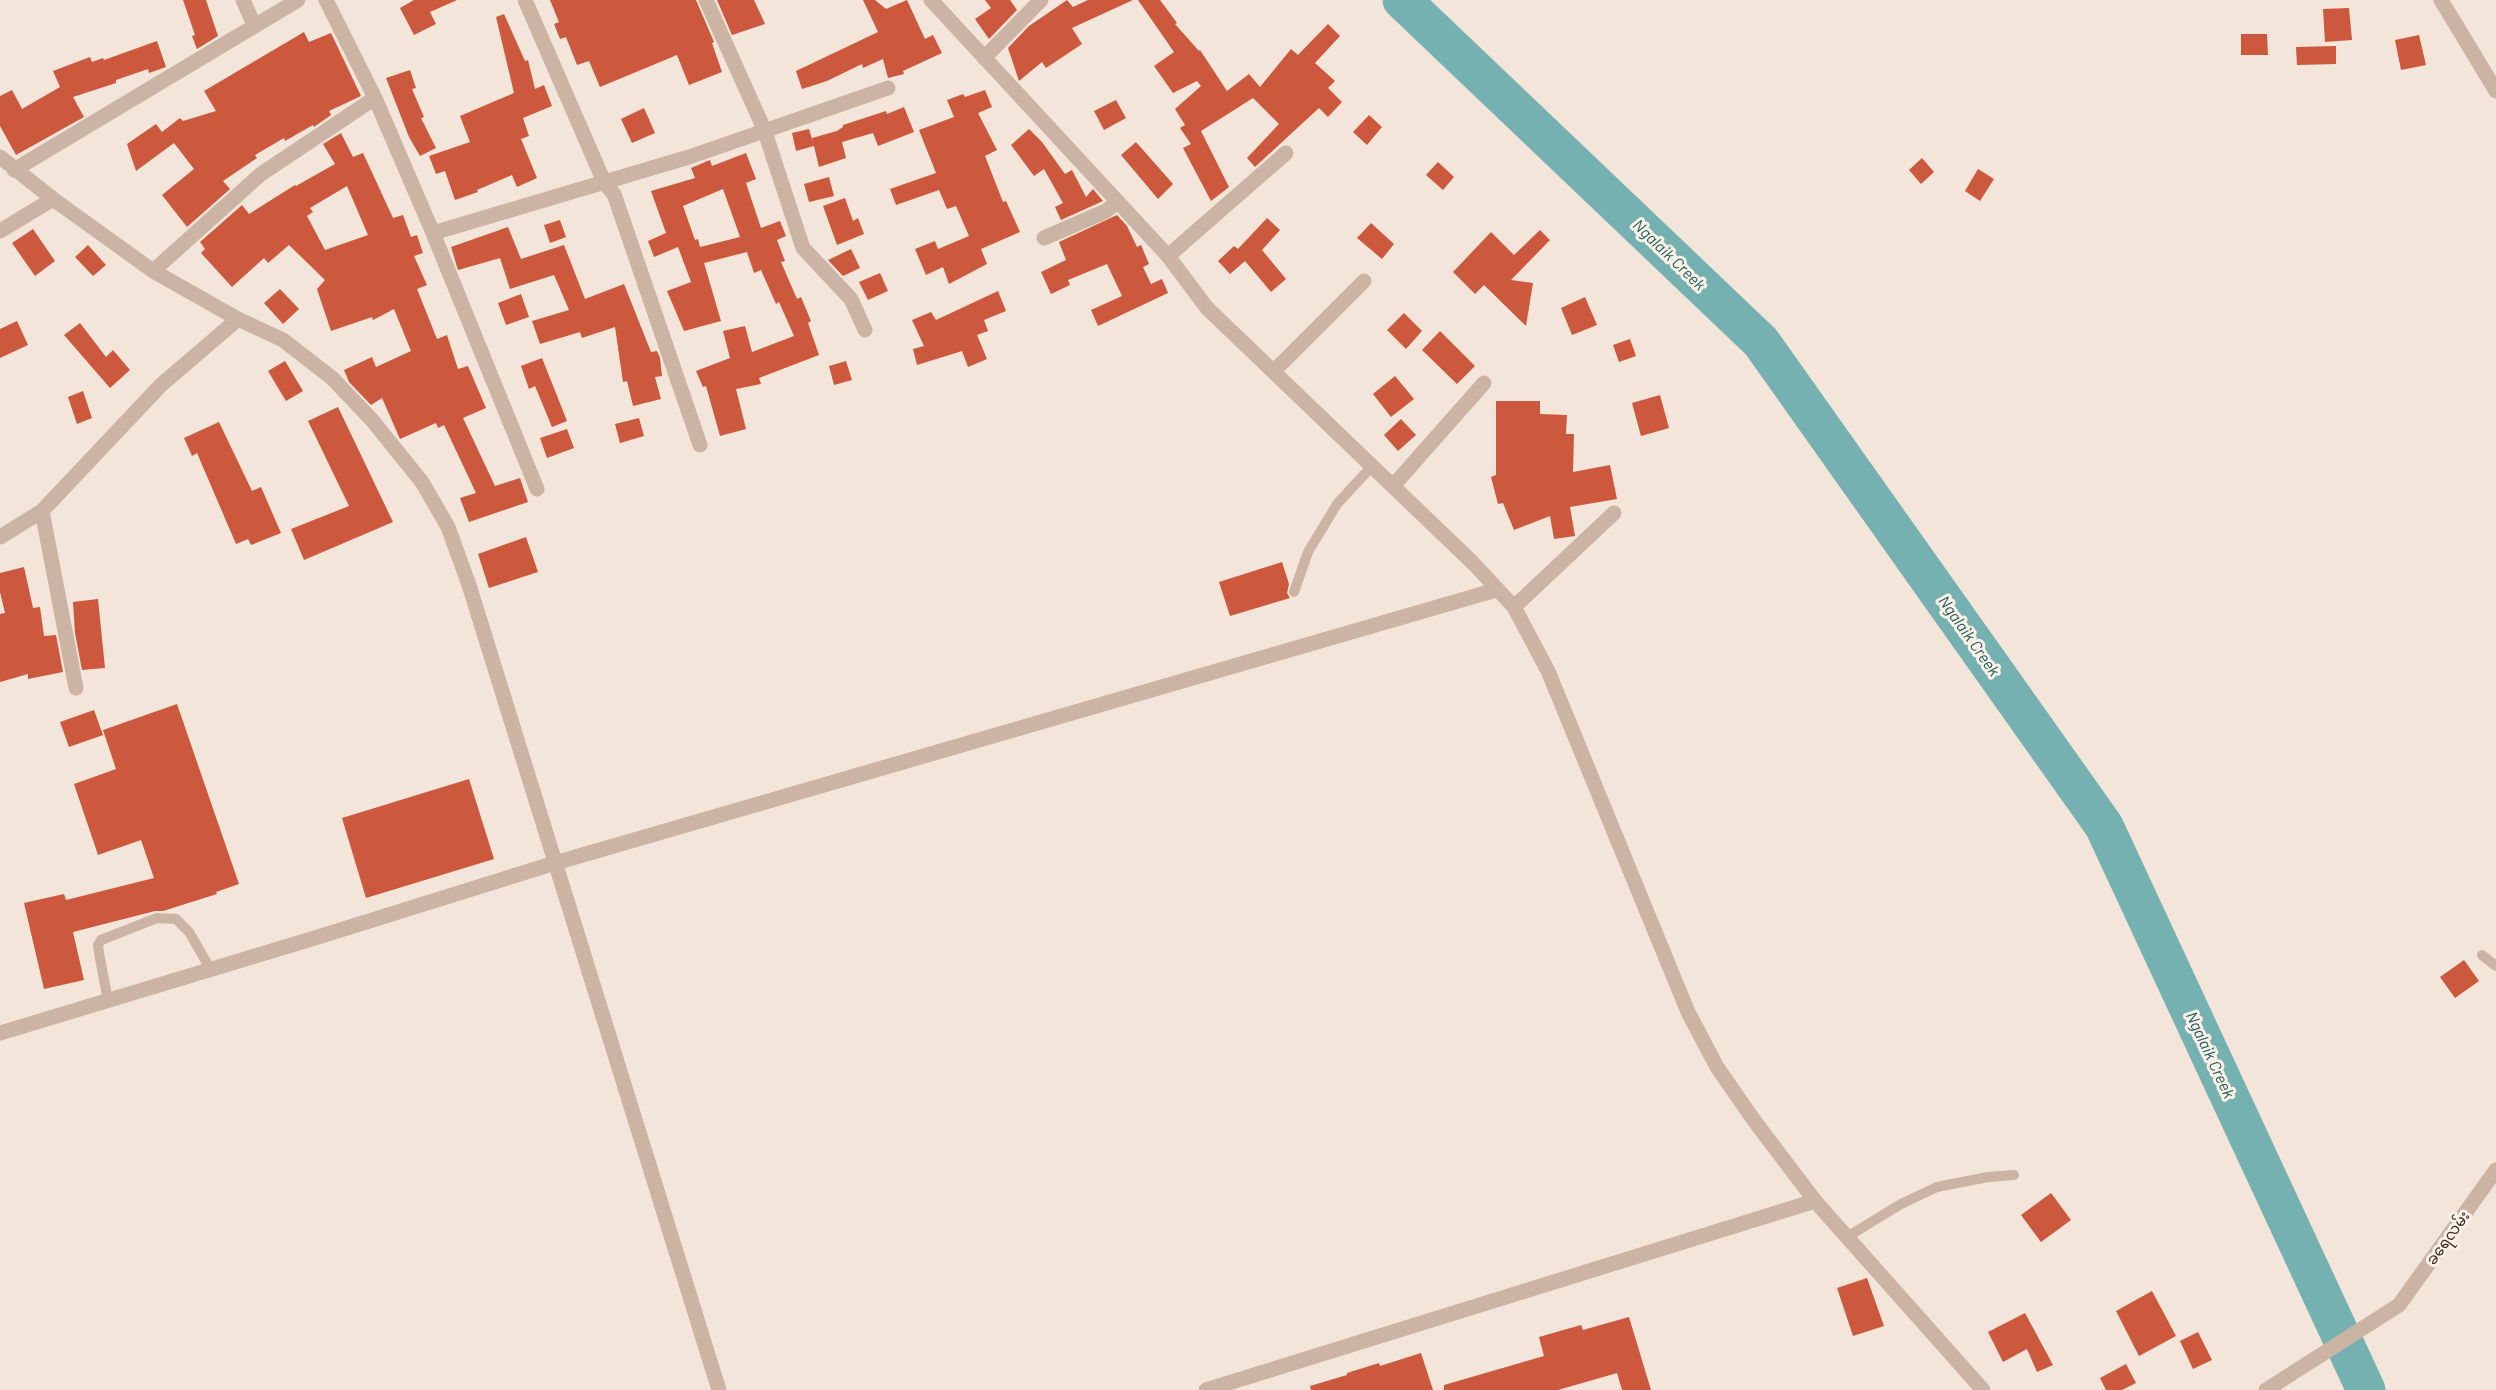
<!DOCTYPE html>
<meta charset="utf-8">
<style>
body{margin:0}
canvas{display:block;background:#f3e5d9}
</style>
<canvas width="2496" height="1390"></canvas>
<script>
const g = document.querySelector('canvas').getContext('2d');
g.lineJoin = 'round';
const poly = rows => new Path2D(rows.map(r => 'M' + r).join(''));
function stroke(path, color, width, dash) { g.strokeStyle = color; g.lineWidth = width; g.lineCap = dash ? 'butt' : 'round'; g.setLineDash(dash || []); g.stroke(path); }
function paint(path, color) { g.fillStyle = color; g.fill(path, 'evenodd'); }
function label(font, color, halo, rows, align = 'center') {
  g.font = font + ' Barlow,"Noto Sans Myanmar",sans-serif'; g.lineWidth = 6; g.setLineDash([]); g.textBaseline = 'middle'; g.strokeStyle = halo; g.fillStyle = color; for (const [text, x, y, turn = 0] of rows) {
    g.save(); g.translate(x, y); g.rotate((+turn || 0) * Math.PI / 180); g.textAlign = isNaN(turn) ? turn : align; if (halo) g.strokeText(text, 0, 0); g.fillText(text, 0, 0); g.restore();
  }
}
const river = poly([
 [1402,0,1761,342,2104,826,2366,1390]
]);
const building = poly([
 [183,0,206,0,218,36,197,49,192,36,195,35],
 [414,0,457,0,430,12,436,24,414,35,400,8],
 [550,0,696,0,714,42,712,43,722,72,689,85,677,55,600,87,589,61,577,65,566,37,560,39,554,24,559,22],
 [717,0,754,0,765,24,732,35],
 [863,0,875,0,886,9,907,0,925,39,933,35,942,53,903,71,904,74,888,78,883,59,863,68,862,64,827,81,802,89,796,71,878,32],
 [985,0,1010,0,1017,10,989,39,975,19,991,8],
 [1067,0,1073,7,1088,0,1133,0,1072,28,1082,44,1046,68,1042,62,1019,81,1008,48,1029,26],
 [1138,0,1160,0,1177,23,1175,24,1199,51,1200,50,1227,91,1249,74,1260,87,1291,49,1298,55,1328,24,1340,36,1315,63,1335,81,1328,88,1342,102,1328,117,1319,108,1255,167,1247,158,1279,124,1253,98,1201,131,1229,187,1211,201,1183,148,1191,144,1180,128,1185,125,1175,109,1201,86,1197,81,1173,93,1154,66,1174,52],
 [2349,8,2352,40,2325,42,2323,9],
 [504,14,525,61,528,60,535,89,544,85,552,106,523,118,529,136,521,139,537,178,517,187,512,175,477,190,478,192,455,200,445,171,436,174,429,156,470,142,460,116,514,93,496,17],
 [304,32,309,42,331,33,361,96,329,111,331,115,314,127,313,125,285,141,284,138,255,155,257,158,223,181,230,189,187,227,162,195,194,169,174,143,136,171,127,144,156,124,162,132,180,118,183,121,216,111,204,91],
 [2241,34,2267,34,2268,55,2241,55],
 [2419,35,2426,65,2401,70,2395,40],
 [157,41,166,67,149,73,148,69,116,80,116,83,73,97,84,117,16,155,0,126,0,96,12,90,22,109,60,87,53,71,90,57,92,62,103,58,104,60],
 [2336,46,2336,64,2297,65,2296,47],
 [410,70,416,88,412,89,424,117,421,118,436,148,420,156,409,137,386,78],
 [985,90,992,107,978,113,997,150,985,156,1003,202,1006,201,1020,232,981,249,987,264,949,284,943,267,926,275,915,249,935,241,938,249,969,236,956,206,947,209,939,190,896,205,890,189,936,173,919,130,954,117,947,100,963,94,965,97],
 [1116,100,1126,118,1104,130,1094,111],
 [904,107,914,132,878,146,873,133,842,142,846,158,819,167,812,138,837,131,843,127,843,125,886,111,887,114],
 [644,108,655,133,632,143,621,119],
 [1369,115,1382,127,1367,145,1353,132],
 [809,129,814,146,796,151,792,133],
 [1029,129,1042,142,1065,174,1072,170,1086,197,1093,189,1103,201,1061,220,1055,207,1063,203,1044,169,1034,176,1011,145],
 [341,133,353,157,363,153,393,218,403,215,411,237,417,235,423,253,414,256,427,285,417,289,437,339,447,335,458,369,468,366,486,408,463,418,495,486,520,478,528,502,469,522,460,498,476,493,444,425,438,428,436,423,400,439,382,398,371,405,349,382,344,370,372,357,376,367,411,351,394,309,373,320,372,317,331,331,317,289,325,280,289,245,268,263,264,258,232,287,201,253,205,249,200,242,242,205,249,214,295,185,296,186,335,164,323,144],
 [347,186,368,235,325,250,307,216,313,212,310,208],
 [1136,142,1173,184,1158,199,1121,155],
 [746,153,756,179,746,183,761,228,780,221,786,236,777,240,785,261,781,262,797,299,801,297,811,321,808,323,819,355,759,378,761,384,736,389,746,429,720,436,706,386,703,387,696,371,730,358,723,331,745,326,752,352,794,336,779,302,776,304,761,270,754,273,747,252,704,263,721,321,684,331,667,291,691,282,678,247,654,257,648,241,666,233,651,191,695,178,691,168,710,160,712,166],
 [723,189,740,237,700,247,698,239,695,240,683,206],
 [1922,158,1934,172,1921,184,1909,170],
 [1438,162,1454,177,1443,190,1426,175],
 [1978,169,1994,179,1980,201,1965,191],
 [829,177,834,196,809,202,804,184],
 [845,198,853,221,858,218,864,234,837,245,823,206],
 [1117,215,1127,226,1137,247,1141,245,1149,264,1143,267,1151,284,1162,279,1168,293,1098,326,1091,310,1122,296,1107,264,1068,280,1070,285,1051,294,1041,272,1066,260,1059,242],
 [1267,218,1280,230,1262,250,1286,279,1271,292,1245,261,1230,274,1218,261,1234,246,1238,249],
 [560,220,566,237,550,243,544,225],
 [1371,223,1394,244,1382,259,1357,238],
 [508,227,521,259,564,245,585,299,624,284,651,352,657,351,660,358,662,376,655,377,661,399,633,406,627,381,623,382,615,327,582,338,580,332,540,344,532,321,569,310,554,275,510,289,500,258,458,270,451,247],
 [33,229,55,261,35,276,12,243],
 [1540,230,1550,240,1511,280,1533,283,1526,326,1484,285,1475,294,1453,272,1491,232,1514,255],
 [88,245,106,265,93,276,75,257],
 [851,249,860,268,843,276,828,260],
 [880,273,888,291,868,300,859,282],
 [280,289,299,309,283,324,264,303],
 [998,291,1006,311,984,320,988,331,977,335,987,359,968,367,962,351,917,365,913,349,924,346,912,320,931,312,936,320],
 [521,294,529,317,506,325,498,303],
 [1585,297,1597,325,1572,335,1561,308],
 [1404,313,1422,331,1406,349,1387,330],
 [17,321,28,345,0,358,0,329],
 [80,323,106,357,113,350,130,370,110,388,64,335],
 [1440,331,1475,366,1457,384,1422,350],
 [1630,339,1636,356,1619,362,1613,345],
 [542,358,567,421,552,427,535,386,529,389,521,366],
 [285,361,303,391,286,401,268,371],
 [846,361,852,380,834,385,829,366],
 [1395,376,1414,399,1391,417,1373,394],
 [83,391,92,418,77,424,68,397],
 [1660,395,1669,428,1641,436,1632,403],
 [1496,401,1540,401,1540,414,1567,415,1566,434,1574,434,1573,472,1610,465,1617,499,1570,507,1575,536,1554,539,1550,516,1514,530,1503,503,1498,504,1491,477,1496,475],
 [338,407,393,522,304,560,291,529,349,506,308,421],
 [639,418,644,436,620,443,615,424],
 [1401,419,1416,435,1398,451,1384,435],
 [219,422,252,491,261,487,281,533,251,545,248,539,236,544,197,453,192,456,184,438],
 [567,429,574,448,547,458,540,438],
 [526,537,538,572,489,588,478,554],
 [1282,562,1289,584,1287,593,1290,598,1230,616,1219,582],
 [24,567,33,608,40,607,44,636,56,635,63,672,28,679,28,674,0,682,0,614,5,613,0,592,0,573],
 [98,599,105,668,82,670,75,633,73,602],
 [177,704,239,884,216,892,217,894,163,911,155,911,73,932,84,980,44,989,24,903,64,894,66,900,154,878,141,840,98,855,74,784,116,769,103,730],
 [94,710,103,735,69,747,60,722],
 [469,779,494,859,366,898,342,818],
 [2464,960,2479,981,2455,998,2440,977],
 [2051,1193,2071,1220,2041,1242,2021,1215],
 [1867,1278,1884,1326,1853,1336,1837,1288],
 [2152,1291,2176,1336,2139,1356,2116,1311],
 [2025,1313,2053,1365,2037,1372,2027,1349,2003,1362,1988,1332],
 [1629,1317,1651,1390,1622,1390,1617,1373,1558,1390,1444,1390,1444,1385,1544,1356,1539,1337,1581,1325,1583,1330],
 [2198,1332,2212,1360,2193,1369,2180,1341],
 [1421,1353,1433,1390,1311,1390,1310,1386,1347,1375,1347,1373,1379,1363,1380,1366],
 [2126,1364,2136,1383,2122,1390,2106,1390,2100,1378]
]);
const lane = poly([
 [1294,592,1308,552,1337,504,1372,466],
 [2482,955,2496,966],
 [108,1001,99,953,98,945,101,940,157,918,176,919,189,932,211,970],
 [1847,1237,1901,1204,1937,1187,1988,1177,2014,1175]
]);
const street = poly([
 [243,0,254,25],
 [326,0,375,98,433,233,537,489],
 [525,0,605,184,614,194,700,445],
 [706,0,764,129,803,248,851,299,865,330],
 [931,0,1168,256,1207,308,1473,563,1514,607,1548,671,1688,1012,1717,1067,1753,1119,1815,1201,1983,1390],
 [2441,0,2496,91],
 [984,58,1041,0],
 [0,157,53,199,153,271,238,319,283,340,332,378,372,420,422,482,448,527,469,585,719,1390],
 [14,170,298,0],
 [0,231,53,199],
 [433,233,689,157,888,88],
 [1044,238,1106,211,1117,202],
 [1168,256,1286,153],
 [153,271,261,174,375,98],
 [1274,371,1364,281],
 [1393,486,1484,383],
 [42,511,76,688],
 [0,537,42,511,161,385,238,319],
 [1514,607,1614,513],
 [0,1033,318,937,555,863,1496,590],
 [1206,1390,1815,1201],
 [2266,1390,2399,1305,2496,1170]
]);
const streetNames = [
 ["ခရေလမ်း",2448,1238,-54]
];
const waterNames = [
 ["Ngalaik Creek",1669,255,44],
 ["Ngalaik Creek",1969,636,55],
 ["Ngalaik Creek",2210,1055,65]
];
stroke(river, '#76b1b1', 39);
paint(building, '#cc583d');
stroke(lane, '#cbb4a4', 10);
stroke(street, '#cbb4a4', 15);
label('15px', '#362b26', '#faf0e5', streetNames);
label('italic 16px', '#1a595a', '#faf0e5', waterNames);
</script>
